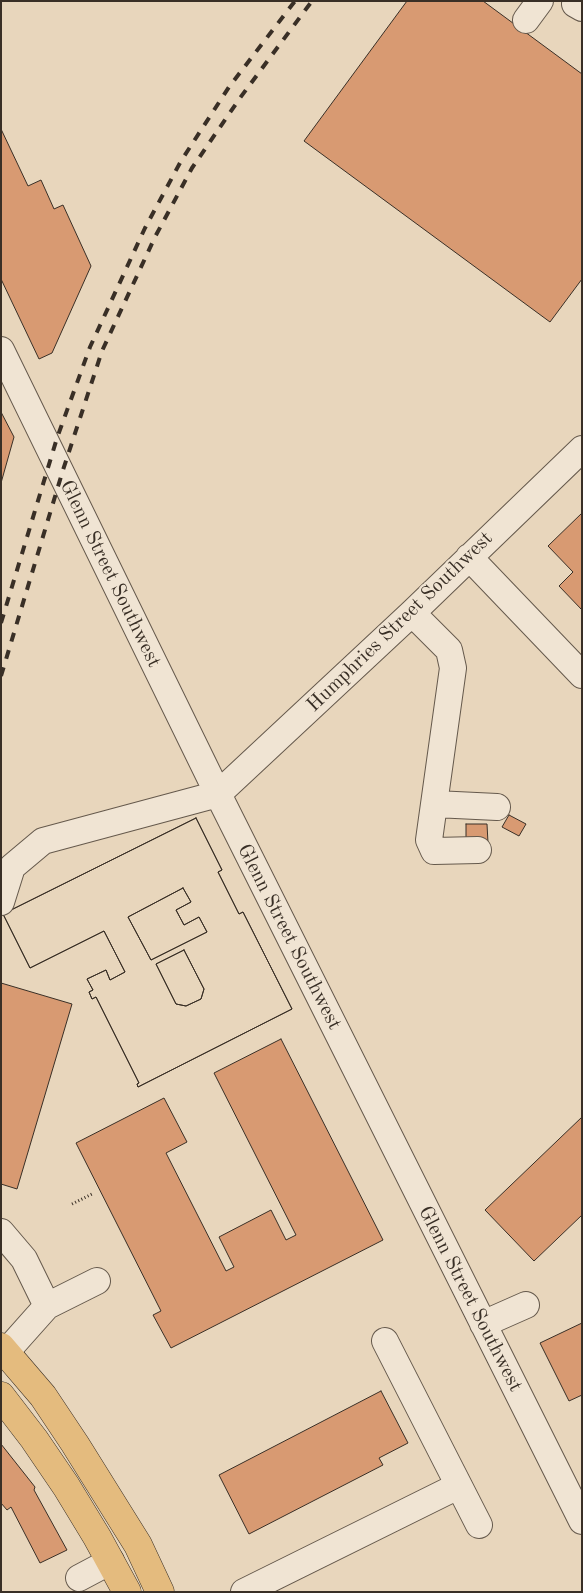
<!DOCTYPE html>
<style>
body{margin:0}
#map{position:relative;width:583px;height:1593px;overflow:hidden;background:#e8d6bc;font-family:"Old Standard TT",serif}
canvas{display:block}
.frame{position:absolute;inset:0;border:2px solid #392f26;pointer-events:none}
</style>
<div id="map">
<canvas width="583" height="1593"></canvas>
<div class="frame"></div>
</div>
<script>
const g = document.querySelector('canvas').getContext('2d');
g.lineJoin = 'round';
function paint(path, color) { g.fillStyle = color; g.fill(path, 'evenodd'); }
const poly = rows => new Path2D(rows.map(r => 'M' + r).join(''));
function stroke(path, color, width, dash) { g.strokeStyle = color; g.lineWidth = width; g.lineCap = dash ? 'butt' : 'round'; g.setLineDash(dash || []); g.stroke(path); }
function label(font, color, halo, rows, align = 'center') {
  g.font = font + ' "Old Standard TT",serif'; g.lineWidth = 4.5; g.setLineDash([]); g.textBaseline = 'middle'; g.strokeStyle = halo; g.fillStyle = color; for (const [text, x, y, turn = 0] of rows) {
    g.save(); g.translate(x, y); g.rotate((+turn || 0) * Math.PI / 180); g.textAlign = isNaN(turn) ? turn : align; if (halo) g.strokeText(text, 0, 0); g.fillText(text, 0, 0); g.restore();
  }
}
const building = poly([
 [407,1,483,1,582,74,582,279,550,322,304,141,407,1],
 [1,129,28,186,41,180,54,209,63,205,91,266,52,353,39,359,1,279,1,129],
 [1,412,14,437,1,483,1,412],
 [582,513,582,610,559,586,573,572,548,546,582,513],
 [509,815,526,824,519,836,502,827,509,815],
 [196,818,222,870,218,872,239,914,243,912,292,1009,138,1087,137,1084,139,1083,96,997,92,999,89,992,93,990,87,979,106,970,110,980,125,972,104,931,30,968,3,914,196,818],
 [183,888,191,902,176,910,184,925,199,917,207,932,151,960,128,917,183,888],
 [184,950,204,989,201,999,186,1006,176,1004,156,964,184,950],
 [196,818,222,870,218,872,239,914,243,912,292,1009,138,1087,137,1084,139,1083,96,997,92,999,89,992,93,990,87,979,106,970,110,980,125,972,104,931,30,968,3,914,196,818],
 [183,888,191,902,176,910,184,925,199,917,207,932,151,960,128,917,183,888],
 [184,950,204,989,201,999,186,1006,176,1004,156,964,184,950],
 [466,824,487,824,488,843,466,843,466,824],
 [1,983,72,1004,17,1189,1,1184,1,983],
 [281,1039,383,1240,171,1348,153,1315,161,1311,76,1143,164,1098,187,1142,166,1153,226,1271,234,1267,219,1237,271,1210,286,1240,296,1235,214,1073,281,1039],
 [582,1117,582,1215,534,1261,485,1210,582,1117],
 [582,1323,582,1395,569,1401,540,1343,582,1323],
 [381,1391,408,1443,379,1458,383,1465,249,1534,219,1475,381,1391],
 [1,1444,35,1487,34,1490,67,1550,40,1563,11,1507,7,1510,1,1503,1,1444]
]);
const path = poly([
 [72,1204,92,1194]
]);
const minor = poly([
 [577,1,575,4,582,8],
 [526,20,540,1],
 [1,350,218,794,582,1521],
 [469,557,582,675],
 [412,613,449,650,453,668,429,840,434,851,478,850],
 [435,804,497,807],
 [1,902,12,867,43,841,218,794,412,613,582,449],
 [1,1232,24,1259,47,1306],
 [483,1324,526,1305],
 [385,1341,479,1525],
 [6,1352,47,1306,97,1281],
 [79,1578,111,1561],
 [244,1592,458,1486]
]);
const major = poly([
 [1,1347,43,1396,75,1444,138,1545,160,1592],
 [1,1396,34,1439,66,1486,97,1537,127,1592]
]);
const rail = poly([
 [1,623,57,438,90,347,145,228,181,161,229,87,295,1],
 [1,676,63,470,102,351,155,237,192,168,240,98,312,1]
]);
const streetNames = [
 ["Glenn Street Southwest",110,574,64],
 ["Humphries Street Southwest",400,622,-44],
 ["Glenn Street Southwest",289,937,63],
 ["Glenn Street Southwest",470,1299,63]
];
paint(building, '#d89a72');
stroke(building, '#392f26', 1);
stroke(minor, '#65594c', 28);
stroke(major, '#392f26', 29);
stroke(path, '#392f26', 3, [1, 2.5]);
stroke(minor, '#f0e4d3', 26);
stroke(major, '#e4bb7e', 28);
stroke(rail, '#392f26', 4, [9, 9]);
label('20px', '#392f26', '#f0e4d3', streetNames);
</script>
